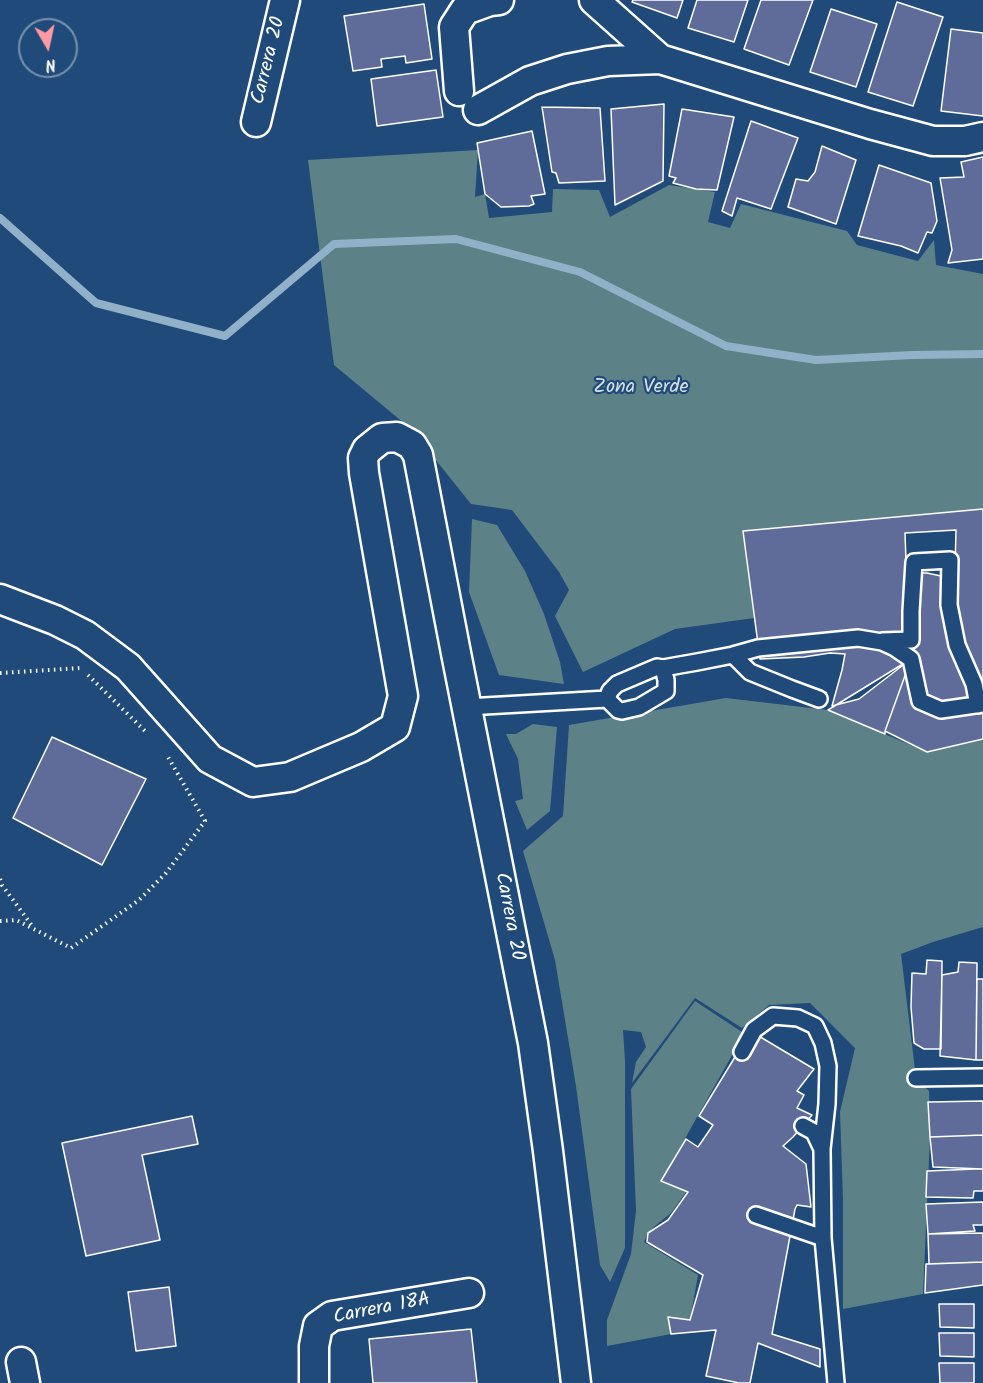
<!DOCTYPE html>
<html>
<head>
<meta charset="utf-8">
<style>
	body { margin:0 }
	#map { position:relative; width:983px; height:1383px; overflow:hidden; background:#1f4a7a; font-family:Kalam,sans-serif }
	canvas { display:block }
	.north { position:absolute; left:18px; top:18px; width:60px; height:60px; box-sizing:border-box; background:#1f4a7a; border:2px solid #7992af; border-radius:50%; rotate:171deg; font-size:16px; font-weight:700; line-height:24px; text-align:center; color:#fff }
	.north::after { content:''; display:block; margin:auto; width:21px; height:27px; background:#ff9aa2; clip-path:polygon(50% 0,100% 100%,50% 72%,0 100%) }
</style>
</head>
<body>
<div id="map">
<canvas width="983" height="1383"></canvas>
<div class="north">N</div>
</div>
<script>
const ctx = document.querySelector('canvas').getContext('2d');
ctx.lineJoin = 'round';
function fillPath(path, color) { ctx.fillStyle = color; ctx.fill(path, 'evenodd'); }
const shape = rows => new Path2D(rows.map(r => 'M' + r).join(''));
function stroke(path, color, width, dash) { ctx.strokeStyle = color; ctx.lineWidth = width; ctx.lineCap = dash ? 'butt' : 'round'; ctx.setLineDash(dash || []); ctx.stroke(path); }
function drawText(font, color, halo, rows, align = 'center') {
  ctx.font = font + ' Kalam,sans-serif'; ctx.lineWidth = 4.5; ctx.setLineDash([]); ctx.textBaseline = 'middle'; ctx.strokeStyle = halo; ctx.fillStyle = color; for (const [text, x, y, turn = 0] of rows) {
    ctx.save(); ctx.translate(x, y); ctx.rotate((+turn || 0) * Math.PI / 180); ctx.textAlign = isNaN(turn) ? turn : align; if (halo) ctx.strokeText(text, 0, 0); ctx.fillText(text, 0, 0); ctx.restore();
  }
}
fillPath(shape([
	[478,150,475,197,485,194,489,218,552,212,553,189,599,190,610,217,669,185,715,192,708,222,730,228,741,204,847,231,857,245,918,261,934,240,936,265,983,274,983,509,744,531,754,618,675,629,583,672,555,616,569,590,559,572,512,510,471,504,411,429,334,365,308,160],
	[472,519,497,525,525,571,544,614,560,662,564,684,499,675,469,592],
	[726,698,828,710,927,752,983,739,983,927,933,942,901,954,916,1078,929,1091,930,1137,923,1294,843,1309,843,1200,840,1112,855,1048,810,1003,769,1005,742,1028,695,998,632,1083,636,1062,646,1047,641,1032,623,1030,625,1061,625,1248,610,1282,600,1265,576,1086,555,960,523,851,563,816,569,725],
	[533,724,557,727,550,811,527,830,515,801,523,799,518,759,506,734,516,734],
	[695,1001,742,1032,735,1050,661,1181,686,1192,671,1213,655,1226,648,1233,644,1242,698,1275,690,1320,668,1317,671,1334,607,1346,607,1320,631,1254,636,1211,631,1089]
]), '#5c8288');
stroke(shape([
	[0,218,96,303,225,336,334,244,456,239,580,272,726,346,816,360,912,355,983,354]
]), '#91b1c8', 8);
const building = shape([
	[633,0,683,0,677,18,632,2,633,0],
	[697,0,748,0,734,42,688,28,697,0],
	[761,0,813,0,789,65,744,49,761,0],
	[897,2,943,17,913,106,868,92,897,2],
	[424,4,432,59,406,63,405,56,381,59,382,67,353,71,344,16,424,4],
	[831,9,877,24,856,87,810,72,831,9],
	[951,29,983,33,983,116,941,111,951,29],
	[436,70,443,117,377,126,371,79,436,70],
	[664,104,663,181,615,205,611,109,664,104],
	[542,107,600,108,605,181,559,183,556,173,552,172,542,107],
	[682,109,734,117,717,190,696,189,673,183,676,178,669,176,682,109],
	[751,121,798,138,771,209,737,198,732,216,722,211,751,121],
	[532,131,545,194,531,196,534,204,529,206,501,207,485,194,477,143,532,131],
	[822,146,856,160,836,224,788,207,796,179,808,181,815,172,822,146],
	[983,157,983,259,948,263,952,250,940,178,964,177,961,162,983,157],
	[879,165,931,183,937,221,932,233,927,232,918,253,901,246,858,236,879,165],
	[983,509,983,739,927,752,885,731,911,659,859,699,832,706,842,670,845,654,830,653,804,657,760,659,743,531,983,509],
	[956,530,954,606,942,603,941,576,927,573,920,573,921,590,907,589,905,533,956,530],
	[911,659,885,731,885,734,828,710,911,659],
	[52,737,146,779,102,865,13,818,52,737],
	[927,960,942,961,941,1049,924,1049,914,1043,911,1007,912,973,926,974,927,960],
	[959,962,977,963,976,1060,940,1056,942,975,958,972,959,962],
	[977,979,983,979,983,1060,976,1060,977,979],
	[747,1029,814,1069,797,1091,804,1095,797,1108,812,1115,793,1137,783,1146,806,1164,811,1207,797,1205,795,1209,772,1334,820,1349,820,1367,758,1343,750,1383,739,1383,706,1376,716,1330,671,1334,668,1317,690,1320,703,1275,647,1242,648,1233,668,1220,688,1192,661,1181,686,1139,698,1147,713,1125,699,1116,735,1057,747,1029],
	[983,1101,983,1135,930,1137,928,1102,983,1101],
	[192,1116,198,1144,142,1155,160,1240,86,1256,62,1143,192,1116],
	[983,1135,983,1169,933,1167,930,1137,983,1135],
	[975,1169,983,1169,983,1191,974,1191,973,1198,926,1197,927,1171,975,1169],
	[983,1202,983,1225,973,1225,975,1231,928,1234,926,1204,983,1202],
	[983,1233,983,1262,929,1264,928,1234,983,1233],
	[983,1262,983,1285,925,1293,926,1264,983,1262],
	[169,1287,176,1346,136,1351,128,1292,169,1287],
	[939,1304,974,1304,974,1328,940,1327,939,1304],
	[471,1329,477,1383,373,1383,369,1339,471,1329],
	[939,1333,974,1333,974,1357,940,1356,939,1333],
	[939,1363,974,1363,974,1383,940,1383,939,1363]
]);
fillPath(building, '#5f6c99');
stroke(building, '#fff', 1.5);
const service = shape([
	[882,641,911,640,911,611,914,562,950,560,949,605,957,645,974,684,978,705],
	[733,655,750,672,792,689,819,699],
	[607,699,610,691,617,684,657,667,663,668,697,662,733,655,758,648,858,638,882,642,895,648,911,659,920,701,941,710,983,704],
	[607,699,618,710,622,711,639,707,666,691,666,680,663,668],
	[467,707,607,699],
	[742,1052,754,1030,773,1016,798,1018,815,1026,823,1043,828,1066,827,1104,822,1149,823,1238,836,1383],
	[916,1078,983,1077],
	[803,1126,814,1132,822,1149],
	[756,1215,823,1238]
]);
const minor = shape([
	[594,0,660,59],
	[459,91,454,27,465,10,490,1,499,0],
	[478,110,530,81,567,69,608,61,660,59,870,124,933,141,965,141,983,137],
	[256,122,285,0],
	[0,599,55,620,85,635,128,667,210,759,253,782,290,777,361,747,395,727,403,696,364,473,363,458,367,450,382,438,397,437,412,445,418,455,456,653,533,1043,548,1151,576,1383],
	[21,1362,25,1383],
	[314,1383,314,1346,318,1326,332,1316,469,1293]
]);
stroke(service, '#fff', 20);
stroke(minor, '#fff', 33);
stroke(shape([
	[0,673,81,668],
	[88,675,147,733],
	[0,879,2,885,33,927],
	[0,921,16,920,71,948,139,900,166,873,205,821,168,757]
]), '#fff', 4, [1.5, 4.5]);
stroke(service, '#1f4a7a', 15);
stroke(minor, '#1f4a7a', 28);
drawText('20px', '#fff', '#1f4a7a', [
	["Carrera 20",270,61,-76],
	["Carrera 20",508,917,79],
	["Carrera 18A",382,1310,-11]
]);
drawText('20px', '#d6e0e1', '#1f4a7a', [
	["Zona Verde",641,389]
]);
</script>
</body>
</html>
